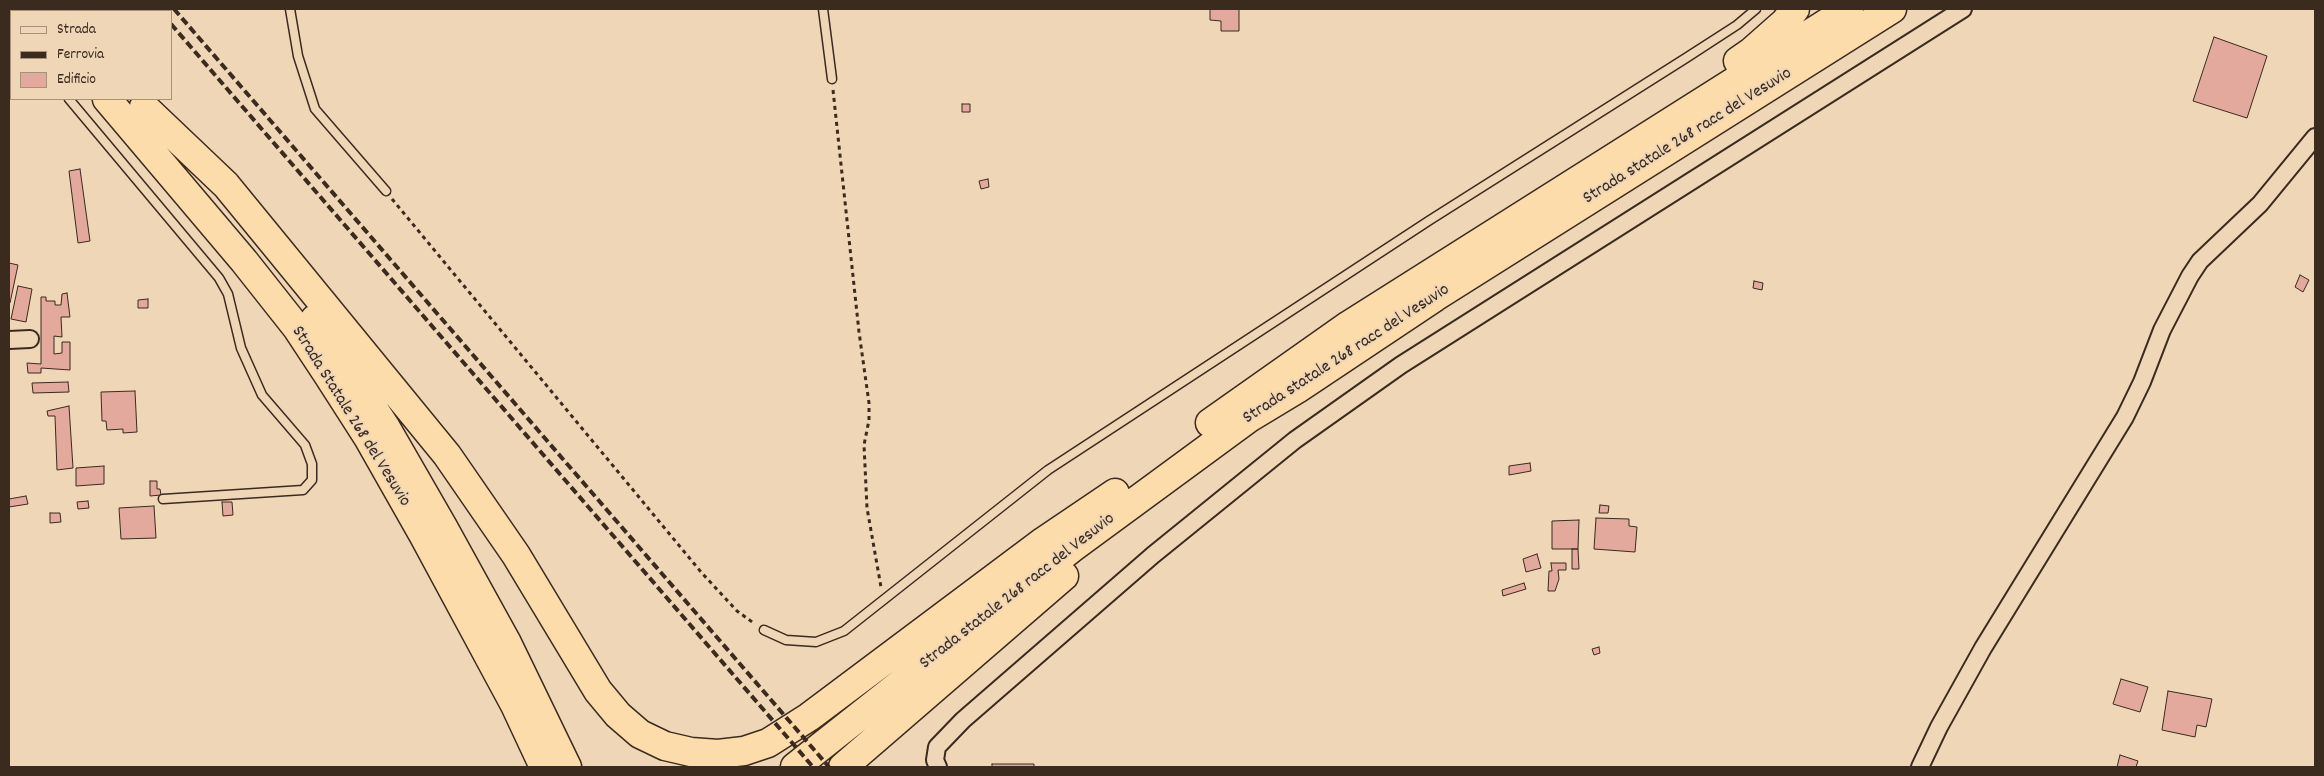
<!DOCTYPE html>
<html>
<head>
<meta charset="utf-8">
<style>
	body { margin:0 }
	#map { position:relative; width:2324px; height:776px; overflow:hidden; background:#efd6b7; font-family:Dekko,sans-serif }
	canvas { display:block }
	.frame { position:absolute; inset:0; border:10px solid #3b2a1e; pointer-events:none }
	.legend { position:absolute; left:10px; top:10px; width:162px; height:90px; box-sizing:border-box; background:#efd6b7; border:1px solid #a7917a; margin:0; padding:6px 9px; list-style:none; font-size:15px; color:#3b2a1e }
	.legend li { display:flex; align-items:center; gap:10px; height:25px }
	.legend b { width:25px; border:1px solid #a7917a }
</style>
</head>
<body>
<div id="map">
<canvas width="2324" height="776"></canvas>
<div class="frame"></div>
<ul class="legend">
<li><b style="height:6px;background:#efd6b7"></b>Strada</li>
<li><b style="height:6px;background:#3b2a1e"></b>Ferrovia</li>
<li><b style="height:14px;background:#e2a99c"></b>Edificio</li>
</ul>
</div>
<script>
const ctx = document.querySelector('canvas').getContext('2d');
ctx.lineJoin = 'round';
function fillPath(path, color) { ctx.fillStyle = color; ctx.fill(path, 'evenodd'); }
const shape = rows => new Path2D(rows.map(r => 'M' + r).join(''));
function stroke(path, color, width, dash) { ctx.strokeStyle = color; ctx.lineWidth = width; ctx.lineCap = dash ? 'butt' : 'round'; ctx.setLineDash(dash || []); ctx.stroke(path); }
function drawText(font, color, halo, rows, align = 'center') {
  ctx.font = font + ' Dekko,sans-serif'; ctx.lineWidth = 4; ctx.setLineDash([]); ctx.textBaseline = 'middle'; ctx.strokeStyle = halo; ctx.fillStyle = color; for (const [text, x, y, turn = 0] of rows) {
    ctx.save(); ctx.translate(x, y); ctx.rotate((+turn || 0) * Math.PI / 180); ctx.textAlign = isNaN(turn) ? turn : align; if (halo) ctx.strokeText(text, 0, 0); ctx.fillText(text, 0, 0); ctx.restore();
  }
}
const building = shape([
	[1210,9,1239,9,1239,31,1221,31,1221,21,1210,20,1210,9],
	[2214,37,2267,56,2247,118,2193,101,2214,37],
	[962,104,970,104,970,112,962,112,962,104],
	[80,169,90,241,78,243,69,171,80,169],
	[988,179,989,187,981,189,979,181,988,179],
	[9,263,18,265,10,303,9,303,9,263],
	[2300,275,2309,280,2303,292,2295,287,2300,275],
	[1754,281,1763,283,1762,290,1753,288,1754,281],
	[18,286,32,289,26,322,11,319,18,286],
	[67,293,70,317,61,317,62,337,54,336,54,354,62,353,62,342,70,342,70,370,41,368,41,373,28,373,27,363,41,364,41,297,46,297,46,301,55,301,55,305,61,305,62,294,67,293],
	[148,299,148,308,138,308,138,300,148,299],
	[68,382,69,392,33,393,32,383,68,382],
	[135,391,137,432,123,433,123,429,107,430,106,421,102,421,101,392,135,391],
	[69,406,73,468,57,470,55,416,48,416,47,411,69,406],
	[1530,463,1531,471,1509,475,1509,466,1530,463],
	[104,466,104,484,76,486,76,468,104,466],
	[150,481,157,481,157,489,160,489,161,495,150,496,150,481],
	[26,496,28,504,9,507,9,499,26,496],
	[88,501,89,508,78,509,77,502,88,501],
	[222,502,232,502,233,515,223,516,222,502],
	[1600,505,1609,506,1608,513,1599,513,1600,505],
	[154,506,156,538,121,539,119,508,154,506],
	[50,513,60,513,61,522,50,523,50,513],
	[1596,518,1629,519,1629,526,1637,527,1635,552,1594,549,1596,518],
	[1579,520,1578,549,1552,549,1552,521,1579,520],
	[1572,549,1578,549,1579,569,1572,569,1572,549],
	[1537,554,1541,568,1526,572,1523,559,1537,554],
	[1551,563,1566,563,1566,570,1558,570,1559,579,1555,591,1548,591,1549,571,1552,571,1551,563],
	[1524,583,1526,589,1503,596,1502,590,1524,583],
	[1599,647,1600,653,1594,655,1592,649,1599,647],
	[2121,679,2148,687,2140,712,2113,704,2121,679],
	[2168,691,2212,699,2206,727,2197,725,2195,737,2162,730,2168,691],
	[2120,755,2138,761,2136,767,2117,767,2120,755],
	[992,764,1034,764,1034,767,992,767,992,764]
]);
fillPath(building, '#e2a99c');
stroke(building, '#3b2a1e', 1);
const service = shape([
	[290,9,298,56,315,109,386,191],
	[823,9,832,79],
	[9,29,11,31],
	[69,99,219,278,228,294,241,348,262,395,305,445,312,464,312,480,303,490,163,499],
	[764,630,786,640,816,642,844,631,1048,470,1430,220,1686,58,1737,25,1756,9]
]);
const minor = shape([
	[9,340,30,339],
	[938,767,935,760,937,747,963,720,1153,555,1295,440,1401,365,1963,9],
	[1920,767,1939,727,1983,648,2125,417,2142,382,2162,330,2190,276,2200,261,2260,204,2315,137]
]);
const trunk = shape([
	[30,9,32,11],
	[58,9,60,11],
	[1738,61,1751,52,1785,22,1795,9],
	[107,99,244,261,297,328,328,375,369,439,424,536,515,705,544,767],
	[144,107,226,185,447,455,516,555,598,691,618,715,640,734,665,746,691,752,718,754,744,751,768,743,809,717,1044,541,1115,493],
	[315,319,386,428,443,527,507,643,567,767],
	[1210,423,1349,325,1849,9],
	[795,767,1072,548,1249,418,1297,389,1435,297,1892,9],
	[843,767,1064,576]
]);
stroke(service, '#3b2a1e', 11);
stroke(minor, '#3b2a1e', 20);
stroke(trunk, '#3b2a1e', 31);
stroke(shape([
	[833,90,859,332,869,403,869,420,864,445,867,508,881,587],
	[392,199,701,572,737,611,755,624]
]), '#3b2a1e', 3, [4, 4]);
stroke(service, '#efd6b7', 8);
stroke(minor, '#efd6b7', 16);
stroke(trunk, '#fddcac', 28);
stroke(shape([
	[158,9,160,11],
	[174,9,829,767],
	[171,24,813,767]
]), '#3b2a1e', 4, [8, 4]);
drawText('18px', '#3b2a1e', '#efd6b7', [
	["Strada statale 268 racc del Vesuvio",1688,137,-32],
	["Strada statale 268 racc del Vesuvio",1347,355,-33],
	["Strada Statale 268 del Vesuvio",350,417,58],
	["Strada statale 268 racc del Vesuvio",1018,592,-38]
]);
</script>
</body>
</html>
